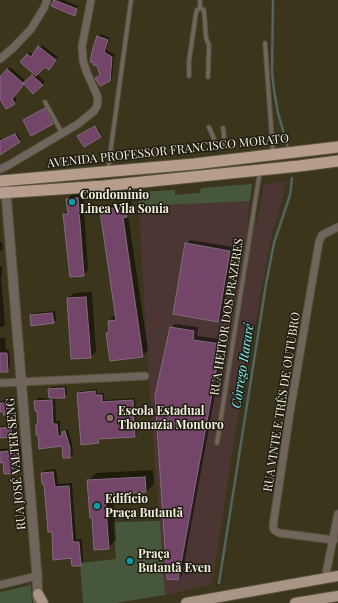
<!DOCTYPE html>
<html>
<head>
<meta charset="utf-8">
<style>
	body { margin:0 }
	canvas { display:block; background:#3a351b }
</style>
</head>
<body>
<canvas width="338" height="603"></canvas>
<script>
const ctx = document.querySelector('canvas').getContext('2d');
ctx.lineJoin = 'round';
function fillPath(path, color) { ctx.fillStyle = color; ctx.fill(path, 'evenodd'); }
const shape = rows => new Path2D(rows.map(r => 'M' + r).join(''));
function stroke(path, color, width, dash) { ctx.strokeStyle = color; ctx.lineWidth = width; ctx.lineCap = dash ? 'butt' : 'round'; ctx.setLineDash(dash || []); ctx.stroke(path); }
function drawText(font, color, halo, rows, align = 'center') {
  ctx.font = font + ' "Playfair Display",serif'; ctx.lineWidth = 3; ctx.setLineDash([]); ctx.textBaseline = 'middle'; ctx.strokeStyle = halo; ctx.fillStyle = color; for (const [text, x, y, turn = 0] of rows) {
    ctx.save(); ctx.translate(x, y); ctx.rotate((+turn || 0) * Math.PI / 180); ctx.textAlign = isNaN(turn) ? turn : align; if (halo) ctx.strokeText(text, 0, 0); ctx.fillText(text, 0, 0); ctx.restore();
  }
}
fillPath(shape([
	[286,182,282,200,272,234,239,409,212,584,165,595,148,368,138,192,175,190,175,195,200,193,201,188,252,184,247,223,257,223,264,184]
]), '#4b3634');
fillPath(shape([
	[252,184,250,201,139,206,138,192,175,190,175,195,200,193,201,188],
	[160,521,165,595,116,603,83,603,80,563,116,559,113,522],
	[31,585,32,603,0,603,0,592]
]), '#46573c');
fillPath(shape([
	[55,0,63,0,78,6,75,13,76,13,75,15],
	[101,34,110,38,106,50,114,54,112,78,109,81,101,75,98,36],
	[42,45,58,57,51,66,45,65,37,74,45,82,33,92,25,83,14,96,17,100,14,103,0,99,0,76,1,77,10,67,27,82,35,74,21,62,30,52,33,55],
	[47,106,55,121,32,135,24,120],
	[96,125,102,135,96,140,85,146,80,135],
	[17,133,21,140,0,153,0,137,2,140],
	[72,155,73,160,70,163,58,159,61,157],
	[83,193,88,270,83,275,64,214,68,210,67,199,72,194],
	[131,201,132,211,128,215,148,350,142,356,107,333,110,331,109,321,114,316,116,316,101,212,107,206,111,206,113,203],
	[190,240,234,247,222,317,218,321,186,244],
	[0,242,2,242,3,249,0,251],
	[0,266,2,266,2,275,1,276,5,324,3,327,0,327],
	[92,292,96,352,90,357,68,298,74,293],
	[55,311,56,320,53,322,31,316,33,313],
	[175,324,198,327,197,336,225,340,182,575,178,579,171,328],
	[0,338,5,338,6,350,9,350,10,368,7,371,0,371],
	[66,386,67,394,64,397,55,397,56,421,60,421,60,434,63,434,63,432,68,429,72,444,73,454,70,457,63,445,37,424,39,422,38,410,35,401,38,398,50,398,49,389,52,387],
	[97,389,97,393,104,393,104,400,135,398,137,433,135,436,101,438,98,442,78,393,81,391],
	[11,400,13,411,10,413,4,414,5,411,0,411,0,401],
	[13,425,14,434,11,436,0,437,0,426],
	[21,447,22,457,19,459,20,469,16,473,4,461,0,462,0,449],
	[56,469,58,484,72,483,76,539,82,539,83,561,80,565,72,557,52,531,45,483,42,473,45,470],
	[153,470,154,484,146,492,113,494,116,540,108,548,93,516,88,481,96,473]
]), '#0007');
stroke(shape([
	[273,0,272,72,274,90,278,113,288,148],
	[219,583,266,284,274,243,290,195,292,178]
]), '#536460', 2.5);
const building = shape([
	[54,0,77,9,75,16,51,6,54,0],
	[97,36,108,40,104,52,112,57,110,81,100,86,95,78,100,75,97,66,93,65,93,62,90,62,93,48,97,36],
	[38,46,56,60,49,70,45,67,36,76,20,62,27,54,31,57,38,46],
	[7,69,24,84,12,99,15,104,6,109,0,99,0,77,7,69],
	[32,75,43,85,33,94,23,83,32,75],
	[45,108,53,124,31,136,23,120,45,108],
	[95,126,101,137,84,147,77,136,95,126],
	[15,134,20,142,0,155,0,141,15,134],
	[70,157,70,164,58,165,57,159,70,157],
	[78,198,84,276,70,277,63,214,68,214,66,199,78,198],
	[126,206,127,217,123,218,143,357,110,361,106,333,109,333,108,321,116,320,100,211,107,210,107,209,126,206],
	[185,243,230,251,218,322,173,314,185,243],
	[86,297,91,358,71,359,67,298,86,297],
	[52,313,54,323,31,326,30,315,52,313],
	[170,327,194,331,193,340,221,344,178,580,167,579,155,396,170,327],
	[0,353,7,353,8,372,0,372,0,353],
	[64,388,65,398,49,398,48,389,64,388],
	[95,391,95,395,102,395,102,402,133,400,135,437,98,439,99,443,81,445,77,393,95,391],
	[52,400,53,424,57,424,58,436,62,436,62,432,65,431,70,448,70,458,63,458,62,446,39,449,38,435,36,435,36,424,38,424,37,411,35,411,34,401,52,400],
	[0,403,9,403,10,414,3,415,4,412,0,412,0,403],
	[11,427,12,437,0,438,0,428,11,427],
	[18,450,18,461,16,461,17,474,4,474,3,462,0,463,0,452,18,450],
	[53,472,55,487,69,486,73,542,79,542,81,566,72,566,71,558,53,560,52,532,48,532,44,484,42,484,41,473,53,472],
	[145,477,146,492,105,495,109,549,94,550,92,518,90,518,87,480,145,477]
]);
fillPath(building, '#724569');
stroke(building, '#846b7e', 1);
const service = shape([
	[200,8,200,0],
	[265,43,273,153],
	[189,76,189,61,196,13,197,10,200,8,204,10,206,38,209,45,208,77],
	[45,102,62,133],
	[209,127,217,146],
	[223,128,225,145],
	[108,170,131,0],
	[217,443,260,171]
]);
const minor = shape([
	[0,59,13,48,31,29,44,8,47,0],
	[0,169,7,166,78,124,94,111,97,106,98,101,97,95,87,73,83,61,82,46,91,0],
	[0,383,145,376],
	[334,540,279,533,274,530,273,526,290,412,319,242,322,235,338,227],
	[325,579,338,514],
	[0,585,37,576]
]);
const tertiary = shape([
	[5,181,37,576,38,600]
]);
const primary = shape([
	[38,594,43,603],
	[186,603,338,576],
	[295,603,338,596]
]);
const trunk = shape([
	[0,181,194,164,338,147],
	[0,193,103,186,299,166,338,161]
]);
stroke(service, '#57533a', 5.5);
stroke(minor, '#57533a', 9);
stroke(tertiary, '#57533a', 11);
stroke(primary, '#57533a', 12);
stroke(trunk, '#57533a', 13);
stroke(service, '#70655d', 3.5);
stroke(minor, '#70655d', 7);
stroke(tertiary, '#70655d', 9);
stroke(primary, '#aa9484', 10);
stroke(trunk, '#b69d8c', 11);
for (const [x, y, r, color] of [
	[72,202,4,"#0f9aa8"],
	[110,418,4,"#8d6e63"],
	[97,506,4,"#0f9aa8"],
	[130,561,4,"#0f9aa8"]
]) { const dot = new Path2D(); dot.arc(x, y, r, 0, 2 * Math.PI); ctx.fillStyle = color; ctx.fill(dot); stroke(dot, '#1f1d11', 1.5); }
drawText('12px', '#f1eedf', '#1f1d11', [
	["AVENIDA PROFESSOR FRANCISCO MORATO",168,151,-6],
	["RUA HEITOR DOS PRAZERES",227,317,-81],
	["RUA VINTE E TRÊS DE OUTUBRO",282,402,-81],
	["RUA JOSÉ VALTER SENG",16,464,-95]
]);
drawText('bold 12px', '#f1eedf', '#1f1d11', [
	["Condomínio",80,195],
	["Linea Vila Sonia",80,209],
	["Escola Estadual",118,411],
	["Thomazia Montoro",118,425],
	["Edifício",105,499],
	["Praça Butantã",105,513],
	["Praça",138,554],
	["Butantã Even",138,568]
], 'left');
drawText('italic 13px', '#7bf5fc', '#1f1d11', [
	["Córrego Itararé",243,366,-81]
]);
</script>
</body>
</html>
